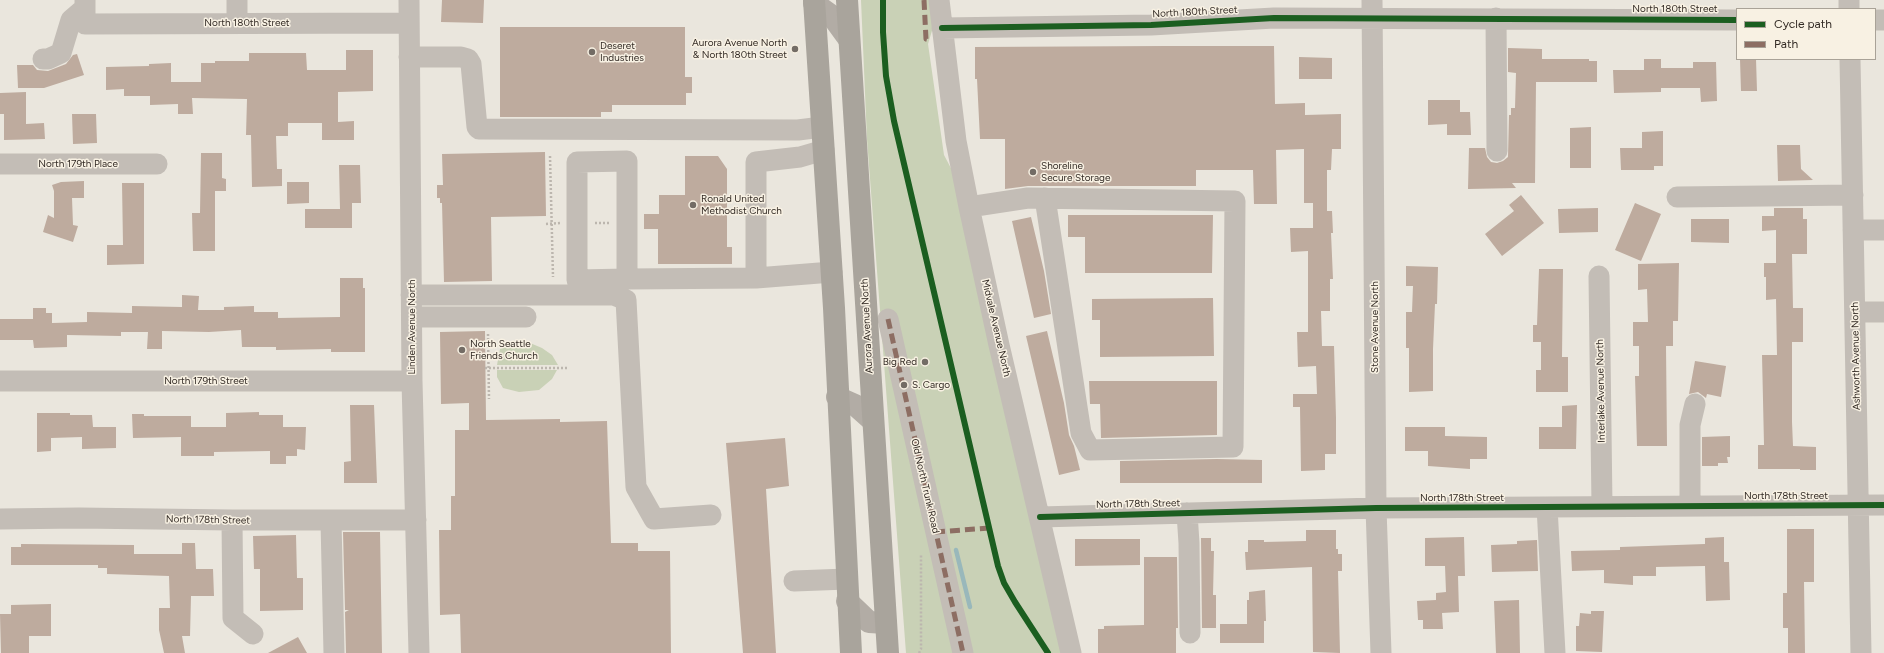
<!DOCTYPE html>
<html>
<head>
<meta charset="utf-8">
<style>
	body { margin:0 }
	#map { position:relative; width:1884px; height:653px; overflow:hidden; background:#eae6dd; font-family:Figtree,sans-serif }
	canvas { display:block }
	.legend { position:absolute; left:1736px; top:8px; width:140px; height:52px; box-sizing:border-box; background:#f8f1e3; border:1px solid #a9a297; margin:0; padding:5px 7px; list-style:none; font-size:12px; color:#332b25 }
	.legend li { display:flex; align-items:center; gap:8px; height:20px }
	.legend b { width:20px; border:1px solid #a9a297 }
</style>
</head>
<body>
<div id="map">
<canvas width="1884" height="653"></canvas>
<ul class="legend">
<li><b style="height:5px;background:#1b5e20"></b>Cycle path</li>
<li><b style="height:5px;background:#8d6e63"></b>Path</li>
</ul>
</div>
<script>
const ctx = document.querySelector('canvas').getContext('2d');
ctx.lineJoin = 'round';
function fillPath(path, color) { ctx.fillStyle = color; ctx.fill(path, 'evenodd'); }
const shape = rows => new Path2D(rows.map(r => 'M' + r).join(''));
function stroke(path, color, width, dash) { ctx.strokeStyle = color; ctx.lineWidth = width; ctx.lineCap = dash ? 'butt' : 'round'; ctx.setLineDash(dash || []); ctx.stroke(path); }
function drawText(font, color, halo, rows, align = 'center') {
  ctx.font = font + ' Figtree,sans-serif'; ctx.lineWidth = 3; ctx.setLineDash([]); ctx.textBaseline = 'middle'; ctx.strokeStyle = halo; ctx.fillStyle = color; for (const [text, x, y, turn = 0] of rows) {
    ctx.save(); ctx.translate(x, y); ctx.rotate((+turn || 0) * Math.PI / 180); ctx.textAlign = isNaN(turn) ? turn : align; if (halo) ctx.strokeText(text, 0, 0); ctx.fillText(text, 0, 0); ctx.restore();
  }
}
fillPath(shape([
	[861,0,931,0,934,24,928,44,944,155,954,174,1063,653,906,653,867,139],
	[510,343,530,343,542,348,552,355,558,365,497,365,500,349],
	[497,370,557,370,552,379,539,390,519,392,503,388,497,377]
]), '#c9d1b6');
stroke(shape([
	[956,550,970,607]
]), '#99b8bb', 4.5);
fillPath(shape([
	[442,0,484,0,483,23,441,22],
	[500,27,685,27,685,77,692,77,692,93,686,93,686,105,612,105,612,112,601,112,601,117,500,117],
	[1164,46,1274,46,1275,104,1305,103,1305,115,1341,114,1341,149,1332,149,1331,170,1327,170,1327,211,1332,211,1333,233,1331,233,1333,279,1330,279,1330,311,1321,311,1322,346,1334,346,1336,418,1336,454,1325,454,1325,470,1301,471,1300,407,1293,407,1293,394,1317,394,1316,366,1298,367,1297,332,1308,332,1308,251,1291,252,1290,228,1313,228,1313,203,1304,203,1304,149,1276,150,1277,204,1254,204,1253,170,1196,170,1196,186,1028,186,1005,189,1005,139,980,139,977,79,975,79,975,47],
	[1508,48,1542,49,1542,59,1589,59,1589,61,1597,61,1597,82,1536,82,1535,183,1512,183,1516,188,1468,189,1469,148,1485,148,1487,157,1491,162,1497,163,1503,161,1508,157,1509,115,1511,115,1511,108,1515,108,1516,73,1508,72],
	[346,50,373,50,373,91,338,92,338,122,354,121,354,140,322,140,322,123,288,123,288,136,276,136,277,169,282,169,282,186,252,187,251,135,246,135,247,99,192,98,193,114,178,114,178,104,150,105,150,96,124,96,124,89,106,90,106,67,149,66,149,64,171,63,171,82,201,82,201,63,215,63,215,61,249,61,249,53,306,53,307,70,346,70],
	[77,54,84,75,44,88,18,88,17,65,33,65,37,70,48,71,66,64,73,55],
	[1299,57,1332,58,1332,79,1299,79],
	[1644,59,1661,59,1661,68,1693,68,1693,62,1716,62,1717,101,1701,102,1700,88,1661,88,1661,92,1614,93,1613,70,1644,70],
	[1740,59,1756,59,1757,91,1741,91],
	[26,92,26,124,44,123,45,139,4,140,4,114,0,114,0,93],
	[1428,100,1460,100,1460,112,1470,112,1471,135,1447,135,1447,124,1428,125],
	[72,114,96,114,97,143,73,144],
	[1591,127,1591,168,1570,168,1570,128],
	[1663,131,1663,166,1654,166,1654,170,1621,170,1620,148,1642,148,1642,132],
	[1777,145,1800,145,1801,169,1813,180,1778,181],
	[545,152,546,216,491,217,492,281,444,282,442,203,440,203,440,198,437,198,437,185,443,185,442,154],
	[201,153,222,153,222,178,226,179,226,191,215,191,215,251,193,251,192,213,200,213],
	[685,156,718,156,727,169,727,247,732,247,732,264,658,264,658,229,644,229,644,214,659,214,659,195,685,195],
	[339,165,360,165,361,203,352,203,352,228,305,228,305,209,340,209],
	[84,181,84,198,72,198,73,225,78,226,73,242,43,232,48,215,54,218,54,191,52,185,61,182],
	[287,182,309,182,309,203,287,204],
	[122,183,144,183,144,264,107,265,107,245,123,245],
	[1521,195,1544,223,1502,256,1485,234,1514,211,1509,205],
	[1635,203,1661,214,1641,261,1615,250],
	[1598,208,1598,232,1559,233,1558,209],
	[1774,208,1803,208,1803,219,1807,219,1807,254,1792,254,1793,308,1803,308,1803,342,1792,342,1792,422,1793,446,1816,447,1816,470,1800,470,1800,469,1758,469,1758,445,1764,445,1762,355,1777,355,1776,299,1766,300,1766,277,1764,277,1764,263,1776,263,1776,230,1762,231,1762,216,1774,216],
	[1068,215,1213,215,1212,273,1085,273,1085,237,1068,237],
	[1031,217,1044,271,1051,314,1034,318,1012,221],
	[1691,219,1729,219,1729,243,1691,242],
	[1679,263,1678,321,1673,321,1673,346,1666,346,1667,446,1637,446,1635,376,1639,376,1639,346,1633,346,1633,322,1648,322,1647,289,1638,290,1638,264],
	[1406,266,1438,267,1437,304,1435,304,1433,349,1433,391,1409,392,1409,348,1406,348,1406,312,1412,312,1413,286,1406,286],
	[1539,269,1563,269,1562,357,1568,357,1568,392,1536,392,1536,370,1541,370,1541,342,1533,342,1533,325,1537,325],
	[340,278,363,278,363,288,365,288,365,352,331,352,331,349,276,350,276,347,242,347,241,330,209,332,162,331,162,349,147,349,148,332,121,332,121,336,67,335,67,347,34,348,33,340,0,340,0,319,33,319,33,308,46,308,46,313,52,313,52,323,87,322,87,312,132,313,132,306,182,307,182,295,199,296,198,310,224,310,224,307,254,306,254,312,278,312,278,318,340,317],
	[1213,298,1214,356,1100,357,1100,320,1092,320,1092,299],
	[485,331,486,420,560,419,560,422,607,421,611,543,638,543,638,551,670,551,671,653,461,653,460,614,440,615,439,530,451,530,451,496,455,496,455,430,469,430,469,403,441,404,440,332],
	[1047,331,1064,403,1069,435,1074,446,1080,470,1059,475,1026,336],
	[1695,361,1726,366,1721,397,1707,394,1706,398,1698,392,1689,394],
	[1089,381,1217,381,1217,435,1101,438,1100,404,1090,404],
	[350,405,374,405,377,483,344,483,344,462,351,461],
	[1577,405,1576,449,1539,449,1539,427,1562,427,1562,406],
	[259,412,259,415,283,415,283,427,306,427,305,450,297,449,297,456,286,456,286,464,270,464,270,451,214,452,214,456,181,456,181,437,133,438,132,414,144,414,144,416,191,416,191,427,226,427,226,413],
	[37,413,70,413,70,415,92,415,93,427,116,427,116,448,82,449,82,437,51,438,51,451,37,452],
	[1405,427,1445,427,1445,436,1487,437,1487,459,1470,459,1470,469,1428,466,1428,451,1405,451],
	[1730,436,1730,457,1727,457,1728,463,1718,463,1718,466,1702,466,1702,437],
	[785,438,789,486,766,489,776,653,743,653,726,443],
	[1217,459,1262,460,1262,483,1120,483,1120,461],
	[1787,529,1814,529,1814,582,1804,582,1805,653,1788,653,1788,628,1783,628,1783,593,1787,593],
	[1306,530,1336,530,1336,549,1338,549,1338,554,1342,554,1342,571,1338,571,1340,653,1313,652,1312,567,1246,570,1245,552,1248,552,1248,540,1264,540,1264,542,1306,541],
	[343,532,380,532,382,653,346,653,345,612,349,610,345,610],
	[296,535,297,578,303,578,303,610,260,611,260,569,254,569,253,536],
	[1464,537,1465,576,1458,576,1459,612,1442,613,1443,629,1423,629,1423,620,1418,620,1417,601,1436,600,1436,593,1446,592,1445,566,1425,566,1425,538],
	[1724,537,1724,562,1729,562,1730,600,1706,601,1705,566,1656,567,1656,576,1633,576,1633,585,1604,583,1604,570,1572,571,1571,551,1620,550,1620,547,1705,544,1705,538],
	[1201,538,1211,538,1211,551,1214,551,1213,595,1216,595,1216,628,1202,628],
	[1075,539,1140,539,1140,565,1075,566],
	[1537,540,1538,571,1492,572,1491,545,1517,544,1517,541],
	[182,543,195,543,196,569,213,569,214,596,191,596,190,636,182,636,185,653,164,653,159,630,159,608,170,608,169,576,107,574,107,568,98,568,98,565,11,565,11,547,21,547,21,544,134,545,134,554,182,554],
	[1144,557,1177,557,1178,628,1176,628,1176,653,1098,653,1098,629,1104,629,1104,626,1144,625],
	[1265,590,1266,621,1264,621,1264,643,1220,643,1220,624,1247,624,1247,600,1249,600,1249,592],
	[1519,600,1520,653,1496,653,1494,601],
	[51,604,51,636,29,636,29,653,1,653,0,614,11,614,11,605],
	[1591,611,1604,611,1602,652,1576,651,1576,626,1579,626,1580,613,1591,614],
	[298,637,307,653,268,653]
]), '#beab9e');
stroke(shape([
	[550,156,553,277],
	[595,223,610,223],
	[546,224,560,223],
	[488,334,489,399],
	[485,368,568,368],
	[919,653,921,649,921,555]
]), '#bcb6ae', 2.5, [2, 2]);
stroke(shape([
	[85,0,85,24,409,23],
	[409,0,412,381,419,653],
	[939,0,956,141,969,207,999,345,1071,653],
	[1372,0,1376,508,1381,653],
	[1849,0,1849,9],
	[1496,18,1497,151],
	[1875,20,1884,20],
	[237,23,237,0],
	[942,28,1151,25,1274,18,1737,20],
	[409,57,461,57,468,59,471,64,477,127,479,129,798,130,822,127],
	[43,59,48,59,61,53,71,20,85,8],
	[1850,59,1861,653],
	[0,164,157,164],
	[1677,197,1853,195],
	[969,207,1028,198,1235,201,1233,447,1090,450,1081,433,1045,198],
	[1853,230,1884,230],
	[1599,276,1602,506],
	[756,278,756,162,800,157,824,150],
	[627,279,577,280,577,162,627,161,627,279,756,278,832,272],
	[411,295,614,295,626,300,636,487,654,519,711,515],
	[1855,312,1884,312],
	[412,317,526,317],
	[888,319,963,653],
	[0,381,412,381],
	[1690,506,1690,425,1695,404],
	[1547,507,1555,653],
	[1187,513,1189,543,1190,633],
	[1040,517,1376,508,1884,505],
	[0,519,79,518,232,520,416,520],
	[232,520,233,618,253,634],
	[331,521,334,653],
	[794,581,847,579]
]), '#c3bdb6', 21);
stroke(shape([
	[814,3,832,16,848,38],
	[837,397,855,405,873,421],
	[847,601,869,622,886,623]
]), '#b2aca5', 22);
stroke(shape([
	[814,0,834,308,851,653],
	[847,0,888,653]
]), '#a9a49c', 22);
stroke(shape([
	[924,0,926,39,930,40],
	[888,319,963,653],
	[935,532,989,528]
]), '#8d6e63', 5, [10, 5]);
stroke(shape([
	[883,0,883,32,886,76,894,121,998,566,1004,583,1015,602,1048,653],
	[942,28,1151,25,1274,18,1737,20],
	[1040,517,1376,508,1884,505]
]), '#1b5e20', 6);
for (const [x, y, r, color] of [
	[795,49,4,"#736c65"],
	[592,52,4,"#736c65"],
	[1033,172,4,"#736c65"],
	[693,205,4,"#736c65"],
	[462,350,4,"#736c65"],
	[925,362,4,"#736c65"],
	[904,385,4,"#736c65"]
]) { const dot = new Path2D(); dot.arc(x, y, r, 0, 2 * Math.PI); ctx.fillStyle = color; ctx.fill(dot); stroke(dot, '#f8f1e3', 1.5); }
drawText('10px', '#332b25', '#f8f1e3', [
	["North 180th Street",1675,9],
	["North 180th Street",1195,12,-3],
	["North 180th Street",247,23],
	["North 179th Place",78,164],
	["Aurora Avenue North",867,326,-93],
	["Linden Avenue North",412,327,-90],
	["Stone Avenue North",1375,327,-90],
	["Midvale Avenue North",996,328,77],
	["Ashworth Avenue North",1856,356,-91],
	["North 179th Street",206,381],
	["Interlake Avenue North",1601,391,-91],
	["Old North Trunk Road",925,486,77],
	["North 178th Street",1786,496],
	["North 178th Street",1462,498],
	["North 178th Street",1138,504,-1],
	["North 178th Street",208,520,1]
]);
drawText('10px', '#332b25', '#f8f1e3', [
	["Aurora Avenue North",787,43,"right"],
	["& North 180th Street",787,55,"right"],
	["Deseret",600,46],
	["Industries",600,58],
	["Shoreline",1041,166],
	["Secure Storage",1041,178],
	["Ronald United",701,199],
	["Methodist Church",701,211],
	["North Seattle",470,344],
	["Friends Church",470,356],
	["Big Red",917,362,"right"],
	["S. Cargo",912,385]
], 'left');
</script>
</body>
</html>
